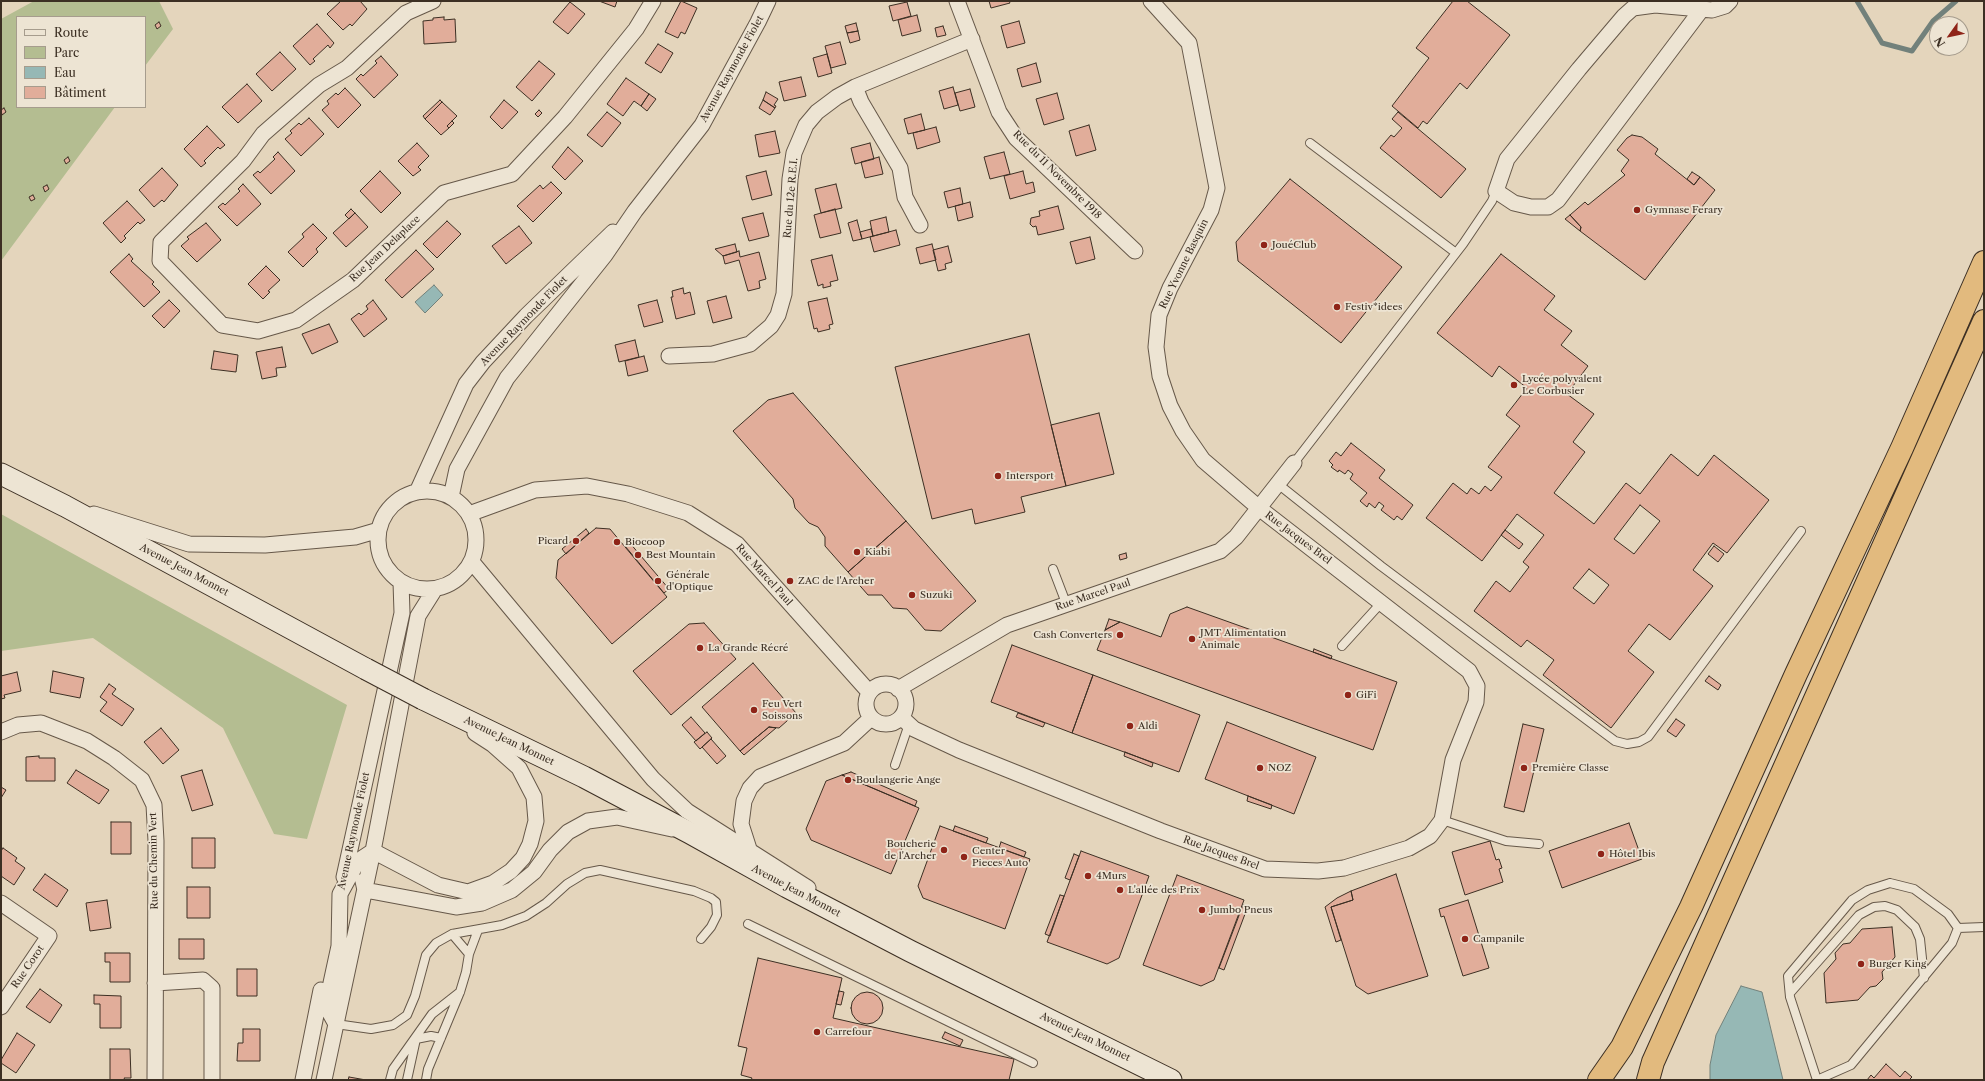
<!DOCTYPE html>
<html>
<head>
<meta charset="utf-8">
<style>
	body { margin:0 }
	#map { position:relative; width:1985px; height:1081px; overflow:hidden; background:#e4d5bc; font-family:"Libre Caslon Text",serif }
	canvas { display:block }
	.frame { position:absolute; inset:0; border:2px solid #3c2f23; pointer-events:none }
	.legend { position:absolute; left:16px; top:16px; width:130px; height:92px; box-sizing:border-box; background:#ede4d3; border:1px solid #a69c8d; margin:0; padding:5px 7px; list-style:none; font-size:12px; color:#3c2f23 }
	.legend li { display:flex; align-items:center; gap:8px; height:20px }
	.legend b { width:20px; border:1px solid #a69c8d }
	.north { position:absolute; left:1929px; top:16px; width:40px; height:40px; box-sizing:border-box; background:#ede4d3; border:1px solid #a69c8d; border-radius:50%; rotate:237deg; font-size:11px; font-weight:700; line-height:16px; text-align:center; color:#3c2f23 }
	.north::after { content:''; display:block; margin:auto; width:14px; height:18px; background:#8f2418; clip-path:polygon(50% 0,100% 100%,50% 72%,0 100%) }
</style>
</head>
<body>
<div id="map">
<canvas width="1985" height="1081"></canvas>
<div class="frame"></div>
<ul class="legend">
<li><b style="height:5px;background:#ede4d3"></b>Route</li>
<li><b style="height:11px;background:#b4bd91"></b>Parc</li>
<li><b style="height:11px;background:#96b8b5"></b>Eau</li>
<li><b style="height:11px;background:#e1ad9a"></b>Bâtiment</li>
</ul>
<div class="north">N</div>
</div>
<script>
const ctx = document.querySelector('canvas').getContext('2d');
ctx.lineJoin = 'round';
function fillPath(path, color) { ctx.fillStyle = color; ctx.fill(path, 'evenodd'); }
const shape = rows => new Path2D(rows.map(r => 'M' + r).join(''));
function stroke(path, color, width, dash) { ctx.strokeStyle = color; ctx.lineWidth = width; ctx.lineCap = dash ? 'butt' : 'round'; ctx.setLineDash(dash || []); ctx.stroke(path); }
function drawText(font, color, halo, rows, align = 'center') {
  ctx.font = font + ' "Libre Caslon Text",serif'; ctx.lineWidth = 3.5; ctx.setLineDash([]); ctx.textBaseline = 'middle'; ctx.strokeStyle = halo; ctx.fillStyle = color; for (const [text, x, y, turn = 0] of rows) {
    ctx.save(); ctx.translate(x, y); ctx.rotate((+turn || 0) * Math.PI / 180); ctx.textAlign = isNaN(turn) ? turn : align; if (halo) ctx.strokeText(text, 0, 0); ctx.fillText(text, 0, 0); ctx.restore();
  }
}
fillPath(shape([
	[34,1,159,1,173,29,145,66,145,17,17,17,17,107,115,107,1,261,1,19],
	[1,514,347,705,307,839,274,834,223,728,93,638,1,651]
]), '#b4bd91');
const water = shape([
	[434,285,443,295,425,313,415,302,434,285],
	[1741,986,1762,992,1783,1080,1710,1080,1710,1065,1716,1035,1741,986]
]);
fillPath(water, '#96b8b5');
stroke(water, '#72817b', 1);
stroke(shape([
	[1857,1,1882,43,1912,51,1933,21,1956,1]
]), '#72817b', 5);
const building = shape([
	[341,1,360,1,367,9,352,26,350,24,343,30,327,14,341,1],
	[599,1,617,1,615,7,599,1],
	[681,1,697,8,685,34,681,32,678,38,665,32,681,1],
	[989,1,1009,1,1010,3,991,8,989,1],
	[1453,1,1467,1,1510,35,1467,89,1460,83,1427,124,1423,121,1418,128,1392,106,1429,58,1416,48,1453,1],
	[570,2,585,14,568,34,553,22,570,2],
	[907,2,911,16,893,21,889,6,907,2],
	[917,15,921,31,902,36,898,20,917,15],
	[444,17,444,20,455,19,456,42,424,44,423,21,433,20,433,18,444,17],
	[1019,21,1025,43,1007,48,1001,26,1019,21],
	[159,22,161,26,157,29,155,25,159,22],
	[856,23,858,31,847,33,845,26,856,23],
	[317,24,334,43,330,48,328,45,313,59,315,61,310,65,293,46,317,24],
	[943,26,946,35,937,37,935,28,943,26],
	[858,31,860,40,850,43,847,33,858,31],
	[840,42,846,64,831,68,825,46,840,42],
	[658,44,673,53,661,73,645,63,658,44],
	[280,52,296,69,272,91,256,74,280,52],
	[827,54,832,73,818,77,813,58,827,54],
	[381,56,398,75,374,98,356,79,361,74,363,76,377,63,375,61,381,56],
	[539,61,555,74,532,101,516,87,539,61],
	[1036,63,1041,82,1022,87,1017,69,1036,63],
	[801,77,806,96,784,101,779,82,801,77],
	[626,78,649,94,641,106,634,101,623,116,607,104,626,78],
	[247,84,262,101,238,123,222,107,247,84],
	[953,87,958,105,944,109,939,91,953,87],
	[345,88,361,105,338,128,322,110,329,104,327,101,336,93,338,95,345,88],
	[970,89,975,107,960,111,955,93,970,89],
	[766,92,778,99,774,105,776,106,775,108,763,100,766,92],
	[1057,93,1064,119,1044,125,1036,99,1057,93],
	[649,94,656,99,647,111,641,106,649,94],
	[440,100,442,102,425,119,423,116,440,100],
	[504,100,518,112,502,129,490,117,504,100],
	[763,100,775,108,770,115,759,108,763,100],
	[442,102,457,116,447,126,449,128,441,135,425,119,442,102],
	[4,108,6,112,2,115,1,110,4,108],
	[539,110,542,113,538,117,535,114,539,110],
	[607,112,621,123,602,147,587,135,607,112],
	[1398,112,1466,169,1441,198,1380,148,1391,135,1394,137,1402,128,1392,119,1398,112],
	[921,114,925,130,908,134,904,119,921,114],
	[309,118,324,134,301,156,285,139,292,133,290,131,299,123,301,125,309,118],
	[452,121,454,123,449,128,447,126,452,121],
	[1089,125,1096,150,1076,156,1069,131,1089,125],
	[207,126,225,145,220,149,218,147,204,161,206,163,201,167,184,149,207,126],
	[936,127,940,142,917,149,913,133,936,127],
	[775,131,780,153,759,157,755,135,775,131],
	[1632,135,1642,137,1658,149,1655,154,1694,185,1700,177,1715,190,1645,280,1580,231,1581,227,1570,215,1585,202,1588,205,1625,175,1621,171,1629,160,1617,150,1627,138,1632,135],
	[417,143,429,156,418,167,421,170,413,176,398,161,417,143],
	[870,143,874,159,855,164,851,148,870,143],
	[568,147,583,161,565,180,552,167,568,147],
	[278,152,295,171,271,194,253,175,258,171,260,173,275,159,273,157,278,152],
	[1004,152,1010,174,990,179,984,157,1004,152],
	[68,157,70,161,66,164,64,160,68,157],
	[879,157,883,174,865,178,861,162,879,157],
	[162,168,178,185,164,202,162,200,154,207,139,190,162,168],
	[380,171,401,193,381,213,360,191,380,171],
	[766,171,772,195,752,200,746,176,766,171],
	[1023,171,1026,184,1033,182,1035,192,1010,199,1004,176,1023,171],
	[1692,172,1700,177,1694,185,1687,179,1692,172],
	[1290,179,1402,267,1341,343,1238,261,1236,242,1290,179],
	[551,182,562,193,533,222,517,206,540,185,543,189,551,182],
	[243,184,261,204,237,226,218,207,223,203,225,205,240,191,238,189,243,184],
	[836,184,842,208,821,213,815,189,836,184],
	[47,185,49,189,45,192,43,187,47,185],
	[960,188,963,204,948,208,944,192,960,188],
	[33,195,35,199,31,201,29,197,33,195],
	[127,201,145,220,140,224,138,222,124,236,126,238,121,243,103,223,127,201],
	[970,202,973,217,958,221,955,206,970,202],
	[1058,206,1064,229,1038,235,1036,226,1033,227,1030,224,1031,218,1040,216,1039,211,1058,206],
	[351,209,355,213,349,219,345,215,351,209],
	[835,209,841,233,820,238,814,215,835,209],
	[355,213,368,227,346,247,333,233,355,213],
	[763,213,769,236,749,241,742,218,763,213],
	[1570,215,1581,227,1580,231,1565,219,1570,215],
	[886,217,889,232,873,236,870,221,886,217],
	[857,220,862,239,853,241,848,223,857,220],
	[447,221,461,234,437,258,423,244,447,221],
	[206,223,221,240,197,262,181,246,189,239,187,237,206,223],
	[313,224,327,238,316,249,318,252,303,267,288,252,304,237,302,234,313,224],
	[519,226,532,243,506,264,492,246,519,226],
	[871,229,873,236,862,239,860,232,871,229],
	[896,230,900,245,874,252,870,237,896,230],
	[1090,237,1095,259,1076,264,1070,242,1090,237],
	[735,244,737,252,723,256,715,249,735,244],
	[932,244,936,260,920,264,916,248,932,244],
	[948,246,952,262,945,264,946,269,938,271,933,250,948,246],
	[416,250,434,269,402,298,385,280,416,250],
	[739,251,740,257,759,252,766,279,759,281,760,288,748,291,739,260,725,264,723,256,739,251],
	[129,254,133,259,131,261,154,282,152,284,160,292,144,307,110,272,129,254],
	[1501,254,1555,296,1544,310,1572,331,1561,345,1588,366,1567,394,1594,414,1573,442,1585,452,1554,493,1594,524,1626,483,1640,494,1671,454,1698,476,1714,455,1769,500,1727,553,1713,543,1693,570,1713,586,1670,640,1649,624,1628,651,1654,672,1611,728,1543,675,1554,660,1527,640,1521,647,1474,611,1496,581,1510,592,1529,567,1523,562,1544,535,1517,514,1482,561,1426,518,1453,483,1467,494,1471,488,1479,494,1485,486,1491,491,1502,477,1488,467,1520,426,1506,415,1527,388,1499,366,1492,377,1437,333,1501,254],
	[1640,505,1660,521,1634,554,1614,539,1640,505],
	[1589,569,1609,585,1594,604,1573,588,1589,569],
	[832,255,838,280,830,282,831,286,823,288,823,284,818,286,811,260,832,255],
	[266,266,280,280,268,291,270,292,263,299,248,284,266,266],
	[683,288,684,294,690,292,695,314,676,319,671,297,673,297,672,291,683,288],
	[726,296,732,318,713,323,707,301,726,296],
	[827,298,833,324,829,325,830,329,818,332,817,328,814,329,808,302,827,298],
	[169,300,180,311,164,328,152,316,169,300],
	[373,300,387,319,364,337,351,319,359,313,361,315,368,309,366,306,373,300],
	[657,300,663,322,644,327,638,305,657,300],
	[329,324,338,342,312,354,302,334,329,324],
	[1029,334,1066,486,1021,497,1025,512,975,524,972,509,932,519,895,367,1029,334],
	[635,340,639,357,619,362,615,345,635,340],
	[282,347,286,367,276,368,277,376,262,379,256,352,282,347],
	[214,351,238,355,236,372,211,369,214,351],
	[644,356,648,371,628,376,625,361,644,356],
	[793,393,906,521,848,572,825,546,825,537,818,527,809,523,795,508,793,499,733,431,768,400,793,393],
	[1099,413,1114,474,1066,486,1051,425,1099,413],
	[1351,443,1385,470,1379,478,1413,505,1402,520,1397,516,1394,520,1381,510,1384,506,1379,502,1375,508,1369,503,1367,507,1360,501,1367,493,1350,479,1353,474,1348,470,1345,474,1339,470,1338,472,1331,467,1333,465,1329,461,1336,452,1341,456,1351,443],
	[906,521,976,601,941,631,925,630,907,609,893,608,882,595,868,595,848,572,906,521],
	[596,528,610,529,667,597,612,644,556,578,558,560,596,528],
	[586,529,589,533,566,554,562,549,586,529],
	[1505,530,1523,544,1519,549,1501,535,1505,530],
	[629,542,669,589,664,593,625,546,629,542],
	[1714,546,1724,554,1718,562,1708,554,1714,546],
	[1126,553,1127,558,1120,560,1119,555,1126,553],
	[1187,607,1397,682,1373,750,1097,650,1105,630,1120,622,1161,637,1170,614,1187,607],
	[1109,619,1120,622,1105,630,1109,619],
	[704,623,736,659,671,715,633,671,689,624,704,623],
	[1012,645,1093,675,1072,733,991,702,1012,645],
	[1314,649,1332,656,1331,659,1313,652,1314,649],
	[753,663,796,713,779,728,769,727,740,751,702,707,753,663],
	[53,671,84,678,80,698,50,692,53,671],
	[17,672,21,691,4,695,5,698,1,699,1,676,17,672],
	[1093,675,1200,715,1179,772,1072,733,1093,675],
	[1709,676,1721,685,1718,690,1705,681,1709,676],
	[109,684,116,689,112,694,134,709,122,726,100,711,107,702,100,697,109,684],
	[1018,713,1045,723,1043,727,1016,717,1018,713],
	[691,717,705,733,696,741,682,725,691,717],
	[1676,719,1685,725,1676,737,1667,731,1676,719],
	[1227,722,1316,757,1294,814,1205,779,1227,722],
	[1523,724,1544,729,1524,812,1504,807,1523,724],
	[769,727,776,728,744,755,740,751,769,727],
	[161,728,179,750,163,764,144,742,161,728],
	[707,732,712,738,700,749,694,742,707,732],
	[711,739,726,756,717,764,702,747,711,739],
	[1125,752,1153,763,1152,767,1124,756,1125,752],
	[39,756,39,758,55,758,55,781,26,781,26,757,39,756],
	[76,770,109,790,99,804,67,783,76,770],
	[202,770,213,805,192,811,181,776,202,770],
	[851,772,917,801,915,806,842,775,851,772],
	[842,775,919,808,891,874,811,840,806,829,826,781,842,775],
	[1,787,6,790,1,798,1,787],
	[1248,796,1272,805,1271,809,1247,801,1248,796],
	[111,822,131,822,131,854,111,854,111,822],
	[1629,823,1642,859,1562,888,1549,851,1629,823],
	[940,826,1030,859,1005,929,923,898,918,886,940,826],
	[955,826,988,838,986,843,953,831,955,826],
	[192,838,215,838,215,868,192,868,192,838],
	[1490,841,1496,860,1499,859,1502,868,1499,869,1503,882,1465,895,1452,852,1490,841],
	[1001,842,1026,852,1024,857,999,848,1001,842],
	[3,848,17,858,15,861,25,868,14,885,1,876,1,851,3,848],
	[1081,851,1149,876,1119,958,1107,964,1047,942,1081,851],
	[1074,854,1079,856,1070,880,1065,878,1074,854],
	[45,874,68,890,57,907,33,890,45,874],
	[1396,874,1428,976,1368,994,1356,986,1331,907,1353,900,1351,891,1396,874],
	[1177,875,1244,900,1214,980,1201,986,1143,965,1177,875],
	[187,887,210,887,210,918,187,918,187,887],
	[1351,891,1353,900,1331,907,1341,940,1336,942,1325,907,1337,898,1351,891],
	[1060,895,1064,896,1050,936,1045,934,1060,895],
	[107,900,111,928,90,931,86,903,107,900],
	[1468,900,1489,968,1463,976,1444,916,1441,917,1439,909,1468,900],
	[1243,905,1248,906,1224,970,1219,968,1243,905],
	[1892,927,1895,957,1882,972,1883,979,1876,986,1870,987,1858,1000,1826,1003,1824,973,1836,959,1835,953,1843,944,1850,943,1862,929,1892,927],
	[179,939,204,939,204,959,179,959,179,939],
	[105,953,130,953,130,982,110,982,110,962,105,962,105,953],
	[758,958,842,978,833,1018,1014,1059,1009,1080,751,1080,752,1078,741,1075,747,1048,738,1046,758,958],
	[237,969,257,969,257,996,237,996,237,969],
	[40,989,62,1005,50,1023,26,1007,40,989],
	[839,991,844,992,841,1005,836,1004,839,991],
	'851 1008a16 16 0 1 1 32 0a16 16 0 1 1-32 0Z',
	[94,995,121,996,121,1028,100,1028,100,1004,94,1004,94,995],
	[243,1029,260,1029,260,1061,237,1061,238,1043,243,1043,243,1029],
	[945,1032,963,1040,960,1046,942,1038,945,1032],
	[17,1033,35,1045,16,1073,1,1063,1,1060,17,1033],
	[110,1049,130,1049,131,1078,124,1078,125,1080,110,1080,110,1049],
	[1886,1064,1900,1077,1905,1071,1912,1077,1909,1080,1867,1080,1871,1075,1874,1078,1886,1064],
	[349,1077,366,1080,348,1080,349,1077]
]);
fillPath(building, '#e1ad9a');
stroke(building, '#3c2f23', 1);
const service = shape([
	[1310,143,1456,253],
	[1294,463,1463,244,1492,201,1496,191],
	[1278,484,1381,566,1615,741,1627,744,1639,742,1648,737,1801,531],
	[1053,569,1066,603],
	[1342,646,1382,602],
	[895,765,909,724],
	[1442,820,1506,841,1539,844],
	[1890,883,1914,889,1948,914,1958,928,1952,943,1851,1065,1817,1080,1790,997,1788,976,1852,900,1868,890,1890,883],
	[748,924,1033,1063],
	[1958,928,1984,927],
	[452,934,469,954],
	[1790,993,1859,915,1874,907,1885,906,1897,910,1915,927,1920,939,1924,978],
	[336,1024,371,1029,393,1025,407,1015,415,996,426,955,436,943,452,934,502,925,526,916,546,903,567,884,585,873,600,870,694,891,711,898,716,902,717,915,711,927,701,939],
	[390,1080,393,1069,432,1014,460,992],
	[407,1080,416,1039,431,1036,441,1038],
	[426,1080,428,1069,460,992,466,972,469,954,478,930]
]);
const minor = shape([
	[433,1,406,13,347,68,319,85,263,134,243,161,161,242,160,261,222,325,258,331,296,320,353,280,444,193,512,174,565,117,636,29,653,1],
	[957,1,999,112,1016,138,1135,251],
	[1702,9,1558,200,1548,207,1531,207,1514,203,1496,191,1507,159,1579,69,1624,16,1633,8,1655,5,1712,10,1725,6,1730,1],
	[855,87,861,102,900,168,905,197,920,225],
	[669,356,713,354,750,344,771,326,778,315,784,294,790,179,794,153,806,125,817,112,837,97,855,87,972,39],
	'378 540a49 49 0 1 1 98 0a49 49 0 1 1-98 0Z',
	[417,492,466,384,483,362,526,316,613,232],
	[451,497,457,469,507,378,605,255,635,211,702,125,758,22,768,1],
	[94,514,189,544,265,545,355,537,379,530],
	[469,514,535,490,587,486,628,494,688,513,737,544,869,692],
	[472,562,653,779,687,811,808,888],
	'866 704a20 20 0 1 1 40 0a20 20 0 1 1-40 0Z',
	[898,689,1007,625,1220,551,1236,537,1294,463],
	[901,717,914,729,959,750,1161,831,1265,869,1318,871,1344,868,1409,848,1430,836,1442,820,1453,760,1476,702,1477,686,1469,671,1259,508,1203,460,1183,431,1170,406,1160,376,1156,347,1159,315,1170,288,1211,210,1217,188,1189,43,1151,1],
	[1,732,18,725,41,723,87,741,114,758,142,780,154,805,156,841,155,1080],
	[750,852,741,824,744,801,750,788,760,777,844,743,871,718],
	[344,877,402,613,401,582],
	[363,881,365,890,456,907,482,903,512,890,534,872,550,850,568,832,588,821,617,817,672,829],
	[1,903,49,936,1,1007],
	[155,983,203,980,212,988,212,1080],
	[336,1024,326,1006,339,946,340,894,358,861,373,851,438,885,468,892,493,883,511,871,523,858,530,844,536,821,534,797,519,768,492,744,475,733],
	[303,1080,321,990],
	[324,1080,373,851,418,616,435,589]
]);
const secondary = shape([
	[1,474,65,506,366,669],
	[423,699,584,777,690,833,787,887,910,951,1171,1080]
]);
const trunk = shape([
	[1599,1080,1622,1047,1691,907,1796,674,1902,448,1984,262],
	[1648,1080,1653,1062,1984,321]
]);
stroke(service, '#665849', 10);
stroke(minor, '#665849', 17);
stroke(secondary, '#3c2f23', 23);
stroke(trunk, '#3c2f23', 24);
stroke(service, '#ede4d3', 8);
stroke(minor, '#ede4d3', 15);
stroke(secondary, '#ede4d3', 21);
stroke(trunk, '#e2ba7e', 22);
const secondaryBridge = shape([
	[366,669,423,699]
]);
stroke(secondaryBridge, '#3c2f23', 23, []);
stroke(secondaryBridge, '#ede4d3', 21);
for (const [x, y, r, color] of [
	[1637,210,4,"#8f2418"],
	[1264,245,4,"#8f2418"],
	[1337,307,4,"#8f2418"],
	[1514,385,4,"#8f2418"],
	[998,476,4,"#8f2418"],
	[576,541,4,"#8f2418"],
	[617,542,4,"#8f2418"],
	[857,552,4,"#8f2418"],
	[638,555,4,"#8f2418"],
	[658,581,4,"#8f2418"],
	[790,581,4,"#8f2418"],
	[912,595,4,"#8f2418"],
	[1120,635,4,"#8f2418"],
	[1192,639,4,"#8f2418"],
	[700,648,4,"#8f2418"],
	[1348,695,4,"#8f2418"],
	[754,710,4,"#8f2418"],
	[1130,726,4,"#8f2418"],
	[1260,768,4,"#8f2418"],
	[1524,768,4,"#8f2418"],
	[848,780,4,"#8f2418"],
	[944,850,4,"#8f2418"],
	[1601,854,4,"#8f2418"],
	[964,857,4,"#8f2418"],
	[1088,876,4,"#8f2418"],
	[1120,890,4,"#8f2418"],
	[1202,910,4,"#8f2418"],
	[1465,939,4,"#8f2418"],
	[1861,964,4,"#8f2418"],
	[817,1032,4,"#8f2418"]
]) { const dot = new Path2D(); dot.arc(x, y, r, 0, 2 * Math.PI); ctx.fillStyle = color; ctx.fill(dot); stroke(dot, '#ede4d3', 1.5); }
drawText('10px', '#3c2f23', '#ede4d3', [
	["Avenue Raymonde Fiolet",732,69,-61],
	["Rue du 11 Novembre 1918",1057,175,45],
	["Rue du 12e R.E.I.",791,198,-85],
	["Rue Jean Delaplace",385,249,-43],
	["Rue Yvonne Basquin",1184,264,-64],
	["Avenue Raymonde Fiolet",524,321,-46],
	["Rue Jacques Brel",1298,538,37],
	["Avenue Jean Monnet",184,570,28],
	["Rue Marcel Paul",764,575,48],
	["Rue Marcel Paul",1093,595,-19],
	["Avenue Jean Monnet",509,741,26],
	["Avenue Raymonde Fiolet",354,831,-78],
	["Rue Jacques Brel",1221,853,20],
	["Rue du Chemin Vert",154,861,-91],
	["Avenue Jean Monnet",796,891,28],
	["Rue Corot",28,967,-56],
	["Avenue Jean Monnet",1085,1037,26]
]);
drawText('10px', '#3c2f23', '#ede4d3', [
	["Gymnase Ferary",1645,210],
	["JouéClub",1272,245],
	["Festiv*idees",1345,307],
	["Lycée polyvalent",1522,379],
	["Le Corbusier",1522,391],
	["Intersport",1006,476],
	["Picard",568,541,"right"],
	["Biocoop",625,542],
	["Kiabi",865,552],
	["Best Mountain",646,555],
	["Générale",666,575],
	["d'Optique",666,587],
	["ZAC de l'Archer",798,581],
	["Suzuki",920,595],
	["JMT Alimentation",1200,633],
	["Animale",1200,645],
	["Cash Converters",1112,635,"right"],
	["La Grande Récré",708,648],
	["GiFi",1356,695],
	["Feu Vert",762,704],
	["Soissons",762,716],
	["Aldi",1138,726],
	["NOZ",1268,768],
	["Première Classe",1532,768],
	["Boulangerie Ange",856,780],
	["Boucherie",936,844,"right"],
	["de l'Archer",936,856,"right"],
	["Center",972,851],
	["Pieces Auto",972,863],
	["Hôtel Ibis",1609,854],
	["4Murs",1096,876],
	["L'allée des Prix",1128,890],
	["Jumbo Pneus",1210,910],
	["Campanile",1473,939],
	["Burger King",1869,964],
	["Carrefour",825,1032]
], 'left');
</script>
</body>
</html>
